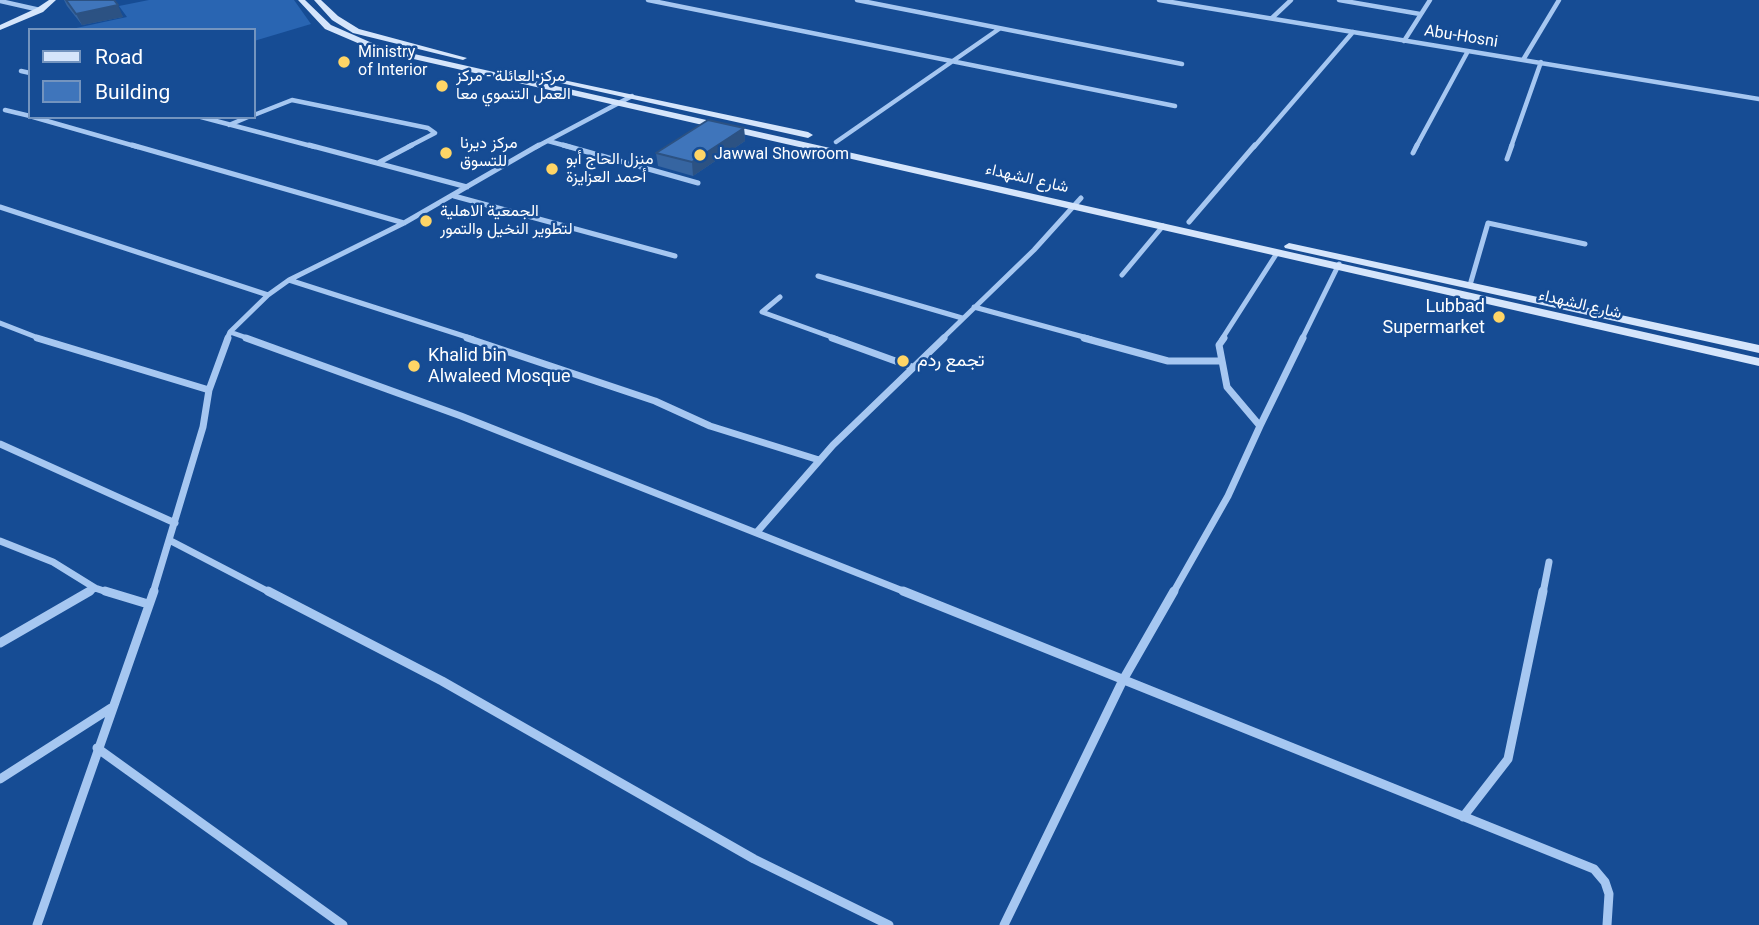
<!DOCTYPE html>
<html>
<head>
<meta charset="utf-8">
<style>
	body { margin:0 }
	#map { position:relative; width:1759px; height:925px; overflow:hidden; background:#164c94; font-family:Roboto,sans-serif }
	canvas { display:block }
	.legend { position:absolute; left:28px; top:28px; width:228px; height:91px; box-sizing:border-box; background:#164c94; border:2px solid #7394bf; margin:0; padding:9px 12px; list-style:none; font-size:21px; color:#fff }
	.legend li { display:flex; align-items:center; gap:14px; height:35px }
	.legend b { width:35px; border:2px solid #7394bf }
</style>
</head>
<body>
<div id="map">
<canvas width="1759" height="925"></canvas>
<ul class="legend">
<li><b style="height:9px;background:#d5e5fb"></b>Road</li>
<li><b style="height:19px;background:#3f75bb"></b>Building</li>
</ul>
</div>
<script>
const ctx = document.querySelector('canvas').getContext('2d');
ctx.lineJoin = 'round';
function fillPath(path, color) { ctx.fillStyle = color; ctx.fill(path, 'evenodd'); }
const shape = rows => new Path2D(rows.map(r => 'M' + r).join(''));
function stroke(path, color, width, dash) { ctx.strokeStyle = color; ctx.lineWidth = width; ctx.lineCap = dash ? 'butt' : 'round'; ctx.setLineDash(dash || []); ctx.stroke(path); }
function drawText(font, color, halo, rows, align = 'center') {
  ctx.font = font + ' Roboto,Vazirmatn,sans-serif'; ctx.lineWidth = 5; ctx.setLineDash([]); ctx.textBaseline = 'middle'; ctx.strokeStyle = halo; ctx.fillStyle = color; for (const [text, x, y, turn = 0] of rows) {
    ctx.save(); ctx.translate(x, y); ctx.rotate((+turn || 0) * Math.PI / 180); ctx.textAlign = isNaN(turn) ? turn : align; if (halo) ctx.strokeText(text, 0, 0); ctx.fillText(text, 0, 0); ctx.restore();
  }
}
fillPath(shape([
	[149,0,294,0,311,24,254,41,254,30,67,30,127,17,119,6]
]), '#2965b2');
stroke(shape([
	[648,0,1175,106],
	[857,0,1182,64],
	[1159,0,1759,99],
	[1339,0,1420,14],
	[0,1,40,10],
	[1272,18,1291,0],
	[1404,41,1430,0],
	[1523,60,1559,0],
	[21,71,30,73],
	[5,110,30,116],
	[254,115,292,100,428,128,435,133,408,147],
	[33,117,138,147],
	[201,117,315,147],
	[229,125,248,117],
	[548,141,570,147],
	[836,142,999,29],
	[536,147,632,96],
	[1254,147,1353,32],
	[1416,147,1468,51],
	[1511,147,1541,62]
]), '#a6c7f1', 4.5);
stroke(shape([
	[132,145,404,223],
	[309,145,467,187],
	[563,145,698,183],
	[1413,153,1417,145],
	[1507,159,1512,145],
	[378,163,412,145],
	[454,196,675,256],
	[0,207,268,295],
	[1189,222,1255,145],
	[1122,275,1163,226],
	[818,276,962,318],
	[289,280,473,339],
	[1470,285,1488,223,1585,244],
	[780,297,762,312,837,339],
	[974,307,1091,339],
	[0,323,41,339],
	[230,332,250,339],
	[227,339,230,332,268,295,289,280,404,223,539,145],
	[942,339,1034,250,1081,198],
	[1222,339,1277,253],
	[1302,339,1339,264]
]), '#a6c7f1', 5);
stroke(shape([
	[37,338,209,390],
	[246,338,461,416,908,593],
	[467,338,655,401,710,426,819,460],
	[832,338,912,367],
	[1084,338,1168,361,1222,361],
	[1260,426,1303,338],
	[0,444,175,523],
	[757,532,833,445,944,338],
	[0,541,53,562,95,588,110,593],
	[171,541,271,593],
	[87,593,95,588],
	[153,593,203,427,209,390,228,338],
	[1173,593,1228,496,1260,426,1227,387,1219,345,1224,338],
	[1543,593,1549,562]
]), '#a6c7f1', 7);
stroke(shape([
	[105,591,148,604],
	[268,591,442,681,754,859,889,925],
	[903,591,1594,869,1605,882,1609,894,1607,925],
	[0,643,90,591],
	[97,748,343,925],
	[0,779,111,708],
	[1463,817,1508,759,1543,591],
	[37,925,154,591],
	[1004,925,1123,680,1174,591]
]), '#a6c7f1', 9);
fillPath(shape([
	[49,0,56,0,43,12,0,30,0,25,37,8,49,0],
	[298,0,305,0,331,25,379,46,1759,358,1759,366,374,50,325,29,298,0],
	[314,0,321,0,338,16,359,29,467,58,463,60,353,33,332,20,314,0],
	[535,74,808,132,813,135,808,138,538,78,535,78,535,74],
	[1289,243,1759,345,1759,353,1285,248,1284,246,1289,243]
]), '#d5e5fb');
fillPath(shape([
	[64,0,114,0,123,17,82,25,67,6],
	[744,128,745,141,693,176,658,166,656,153]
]), '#3665a1');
fillPath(shape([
	[118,5,123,17,82,25,76,14],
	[744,128,745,141,693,176,692,162]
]), '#2c5283');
const building = shape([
	[66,0,114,0,118,5,76,14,66,0],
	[708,120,744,128,692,162,656,153,708,120]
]);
fillPath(building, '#3f75bb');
stroke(building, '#2c5283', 2);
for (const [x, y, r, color] of [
	[344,62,7,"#ffd566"],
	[442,86,7,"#ffd566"],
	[446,153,7,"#ffd566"],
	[700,155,7,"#ffd566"],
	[552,169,7,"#ffd566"],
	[426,221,7,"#ffd566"],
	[1499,317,7,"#ffd566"],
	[903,361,7,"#ffd566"],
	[414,366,7,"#ffd566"]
]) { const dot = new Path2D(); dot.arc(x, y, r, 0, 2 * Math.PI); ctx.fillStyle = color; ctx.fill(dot); stroke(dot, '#164c94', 2.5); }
drawText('16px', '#fff', '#164c94', [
	["Abu-Hosni",1461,37,9],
	["شارع الشهداء",1027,179,13],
	["شارع الشهداء",1580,305,13]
]);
drawText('16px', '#fff', '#164c94', [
	["Ministry",358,53],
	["of Interior",358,71],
	["مركز العائلة - مركز",456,77],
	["العمل التنموي معا",456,95],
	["مركز ديرنا",460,144],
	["للتسوق",460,162],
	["Jawwal Showroom",714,155],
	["منزل الحاج أبو",566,160],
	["أحمد العزايزة",566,178],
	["الجمعية الاهلية",440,212],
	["لتطوير النخيل والتمور",440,230]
], 'left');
drawText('18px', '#fff', '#164c94', [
	["Lubbad",1485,307,"right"],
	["Supermarket",1485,328,"right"],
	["Khalid bin",428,356],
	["Alwaleed Mosque",428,377],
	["تجمع ردم",917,361]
], 'left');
</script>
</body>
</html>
